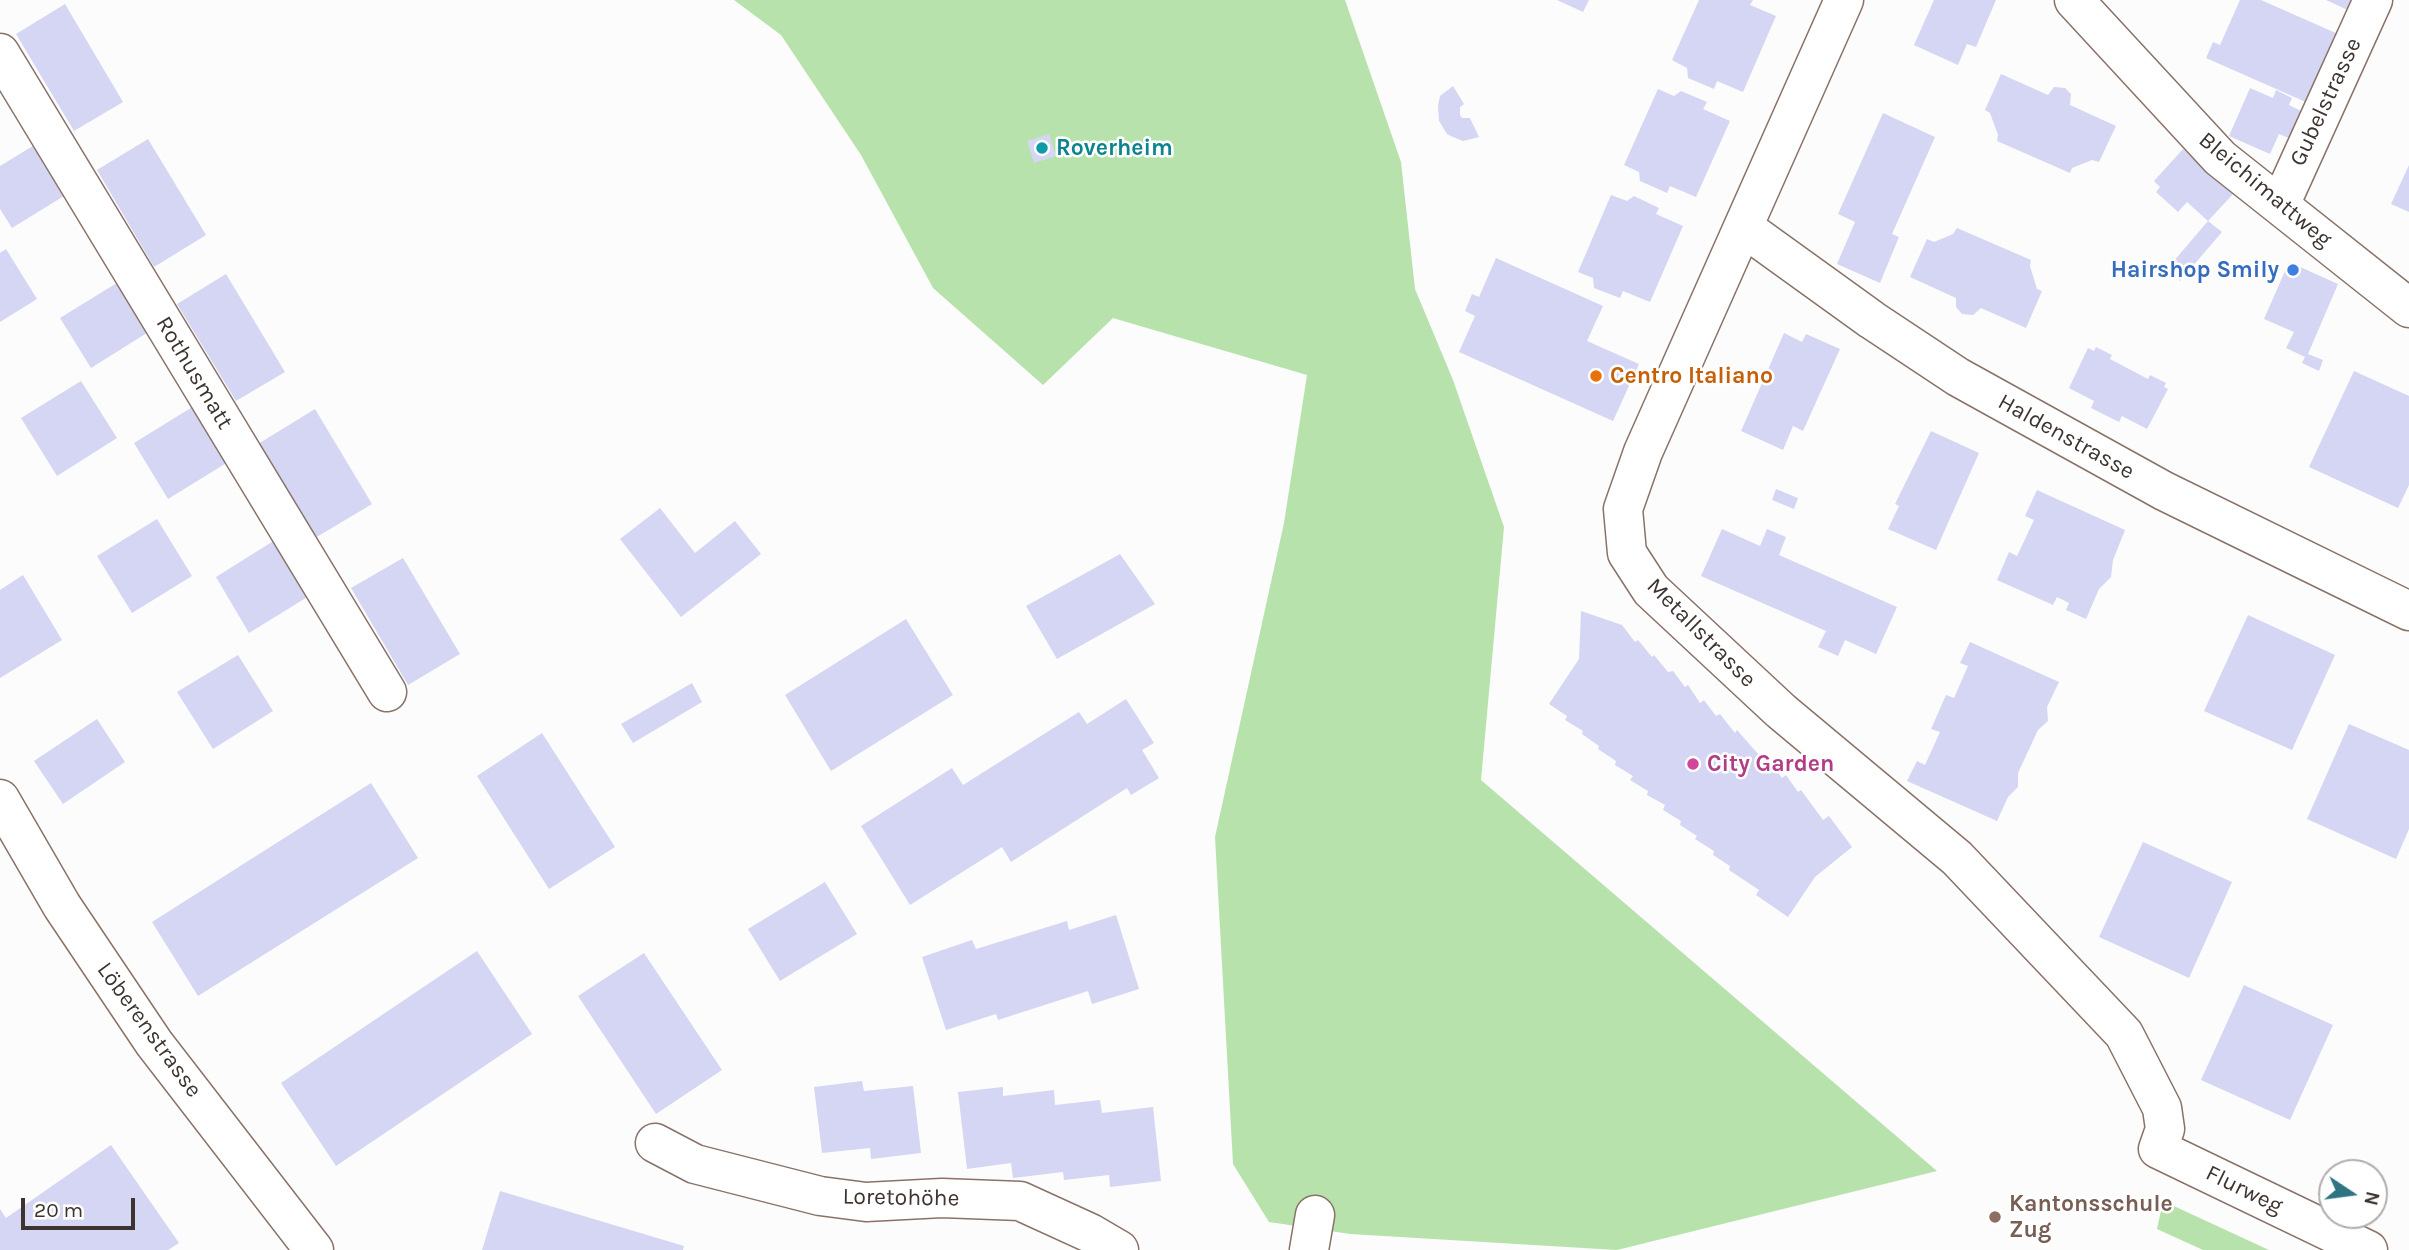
<!DOCTYPE html>
<html>
<head>
<meta charset="utf-8">
<style>
	body { margin:0 }
	#map { position:relative; width:2409px; height:1250px; overflow:hidden; background:#fcfcfc; font-family:Karla,sans-serif }
	canvas { display:block }
	.north { position:absolute; left:2318px; top:1159px; width:70px; height:70px; box-sizing:border-box; background:#fff; border:2px solid #b1adac; border-radius:50%; rotate:103deg; font-size:19px; font-weight:700; line-height:28px; text-align:center; color:#3d332f }
	.north::after { content:''; display:block; margin:auto; width:24px; height:32px; background:#2e7481; clip-path:polygon(50% 0,100% 100%,50% 72%,0 100%) }
	.scale { position:absolute; left:21px; top:1198px; width:114px; height:32px; box-sizing:border-box; border:4px solid #3d332f; border-top:0; padding-left:9px; font-size:21px; line-height:24px; white-space:nowrap; color:#3d332f; -webkit-text-stroke:5px #fff; paint-order:stroke }
</style>
</head>
<body>
<div id="map">
<canvas width="2409" height="1250"></canvas>
<div class="north">N</div>
<div class="scale">20 m</div>
</div>
<script>
const ctx = document.querySelector('canvas').getContext('2d');
ctx.lineJoin = 'round';
function fillPath(path, color) { ctx.fillStyle = color; ctx.fill(path, 'evenodd'); }
const shape = rows => new Path2D(rows.map(r => 'M' + r).join(''));
function stroke(path, color, width, dash) { ctx.strokeStyle = color; ctx.lineWidth = width; ctx.lineCap = dash ? 'butt' : 'round'; ctx.setLineDash(dash || []); ctx.stroke(path); }
function drawText(font, color, halo, rows, align = 'center') {
  ctx.font = font + ' Karla,sans-serif'; ctx.lineWidth = 5; ctx.setLineDash([]); ctx.textBaseline = 'middle'; ctx.strokeStyle = halo; ctx.fillStyle = color; for (const [text, x, y, turn = 0] of rows) {
    ctx.save(); ctx.translate(x, y); ctx.rotate((+turn || 0) * Math.PI / 180); ctx.textAlign = isNaN(turn) ? turn : align; if (halo) ctx.strokeText(text, 0, 0); ctx.fillText(text, 0, 0); ctx.restore();
  }
}
fillPath(shape([
	[734,0,1345,0,1401,162,1415,289,1453,380,1504,527,1481,780,1937,1171,1617,1250,1350,1234,1269,1222,1233,1164,1215,837,1284,523,1307,375,1113,318,1043,385,933,288,861,155,781,35],
	[2163,1201,2269,1250,2203,1250,2157,1229]
]), '#b7e2ac');
fillPath(shape([
	[1557,0,1589,0,1583,12],
	[1699,0,1753,0,1750,5,1776,16,1743,92,1717,81,1714,89,1688,78,1687,68,1672,60],
	[1934,0,1996,0,1976,47,1967,44,1958,65,1914,45],
	[2240,0,2261,0,2338,34,2308,103,2206,58,2213,42,2220,45],
	[2326,0,2355,0,2350,11],
	[65,4,123,102,74,131,16,34],
	[2001,74,2048,95,2054,87,2065,88,2071,94,2070,105,2116,126,2099,162,2092,160,2072,168,2070,173,1997,141,1998,135,1990,113,1985,110],
	[1453,86,1464,104,1460,107,1460,115,1462,118,1470,118,1479,137,1463,141,1453,137,1447,134,1439,121,1438,106,1440,96],
	[2250,88,2273,98,2276,90,2292,98,2289,105,2303,112,2291,139,2279,134,2270,154,2229,136],
	[1658,89,1674,96,1681,91,1707,102,1703,109,1730,121,1696,197,1670,186,1667,193,1640,181,1639,172,1624,165],
	[1883,113,1935,137,1892,234,1899,237,1880,283,1837,264,1855,222,1838,214],
	[1049,134,1056,156,1034,163,1027,141],
	[148,139,206,235,154,267,97,170],
	[41,141,72,191,12,228,0,209,0,166],
	[2183,149,2233,194,2208,221,2187,202,2178,212,2156,192,2160,187,2154,181],
	[2409,165,2409,212,2391,204],
	[1611,195,1627,201,1634,196,1659,208,1656,214,1683,226,1650,302,1623,291,1620,298,1594,288,1593,278,1578,272],
	[2208,221,2222,232,2180,281,2167,269],
	[1957,228,2031,260,2030,266,2037,289,2042,291,2026,328,1981,308,1973,315,1962,314,1956,307,1956,298,1910,277,1927,239,1934,242,1953,234],
	[6,249,37,299,0,322,0,253],
	[1496,258,1603,306,1587,341,1639,364,1613,421,1459,352,1475,316,1465,311,1472,294,1479,297],
	[2289,262,2338,284,2308,354,2323,360,2319,371,2302,363,2305,357,2286,348,2294,332,2264,319],
	[226,274,285,372,236,401,177,304],
	[120,281,150,331,91,368,60,318],
	[1784,333,1802,342,1806,334,1840,349,1803,431,1793,426,1783,450,1741,431],
	[2096,347,2112,355,2110,359,2148,379,2150,375,2166,383,2164,387,2168,389,2147,429,2122,416,2119,422,2091,408,2094,401,2069,388,2088,348,2094,351],
	[2354,371,2409,396,2409,485,2398,508,2309,467],
	[81,381,117,438,57,476,21,418],
	[194,406,228,462,168,499,134,443],
	[315,409,372,504,315,538,258,444],
	[1931,431,1979,453,1936,550,1888,529,1899,506,1895,504],
	[1776,489,1798,498,1794,509,1772,500],
	[2037,490,2125,530,2113,560,2111,577,2099,589,2086,619,2066,610,2069,603,2057,597,2053,605,1997,580,2009,552,2017,556,2034,520,2025,516],
	[660,508,695,553,735,521,761,554,681,617,620,539],
	[157,519,192,576,132,613,97,556],
	[1722,529,1760,546,1767,529,1786,537,1779,555,1897,607,1876,654,1845,640,1838,656,1818,647,1826,631,1701,576],
	[275,540,309,596,249,633,216,577],
	[1120,554,1155,604,1057,659,1026,606],
	[403,558,460,654,408,685,351,588],
	[23,575,62,640,0,678,0,590],
	[1581,611,1622,625,1635,642,1638,640,1652,657,1654,655,1668,672,1673,671,1685,687,1688,685,1700,703,1704,700,1716,716,1720,714,1735,733,1737,730,1766,763,1769,760,1782,778,1786,775,1798,792,1801,790,1823,820,1829,816,1852,847,1815,877,1788,917,1756,895,1759,890,1729,870,1730,866,1713,855,1714,851,1695,839,1697,836,1680,825,1681,821,1663,810,1665,805,1647,795,1648,791,1630,780,1633,776,1615,765,1616,761,1598,749,1599,746,1582,734,1583,731,1565,720,1567,716,1549,704,1579,659],
	[2248,615,2335,655,2292,750,2204,711],
	[906,619,953,695,831,771,785,695],
	[1970,642,2059,682,2047,707,2048,721,2038,730,2018,773,2018,787,2008,797,1997,821,1907,781,1917,761,1925,765,1940,732,1931,729,1946,695,1954,698,1968,666,1960,663],
	[238,655,273,711,213,749,177,692],
	[692,683,702,702,633,743,621,724],
	[1126,699,1154,743,1142,750,1159,778,1131,795,1127,788,1011,862,1002,847,910,905,861,826,952,768,963,785,1079,712,1087,724],
	[97,719,125,762,63,804,34,761],
	[2349,724,2409,750,2409,829,2396,859,2307,819],
	[542,733,615,847,549,889,477,776],
	[371,783,418,858,198,996,152,922],
	[2143,842,2232,882,2189,978,2099,937],
	[825,882,857,934,780,981,748,929],
	[1116,915,1139,989,1092,1004,1088,991,998,1020,996,1014,946,1030,922,957,972,940,976,949,1067,921,1069,930],
	[477,951,532,1034,336,1166,281,1083],
	[644,953,722,1070,656,1114,578,996],
	[2244,985,2333,1025,2290,1120,2201,1080],
	[862,1081,864,1091,913,1086,921,1153,871,1159,870,1148,822,1153,814,1087],
	[1003,1087,1003,1096,1054,1090,1055,1105,1100,1100,1102,1113,1153,1107,1161,1181,1110,1187,1109,1175,1064,1180,1063,1172,1013,1178,1011,1163,967,1169,958,1092],
	[111,1145,179,1243,168,1250,0,1250,0,1209,6,1218],
	[500,1191,684,1246,683,1250,482,1250]
]), '#d4d6f3');
const minor = shape([
	[1844,0,1643,452,1623,509,1627,553,1651,590,1781,711,1957,858,2124,1034,2162,1108,2165,1129,2158,1149,2368,1250],
	[2074,0,2220,158,2409,308],
	[0,53,387,692],
	[2280,205,2373,0],
	[1743,227,1872,320,1958,377,2164,491,2409,611],
	[0,799,62,906,154,1043,314,1250],
	[655,1143,695,1164,820,1196,866,1202,942,1198,1020,1201,1090,1233,1119,1250],
	[1309,1250,1315,1215]
]);
stroke(minor, '#897267', 41);
stroke(minor, '#fff', 38);
for (const [x, y, r, color] of [
	[1042,148,7,"#0f9aa8"],
	[2293,270,7,"#3f7fe0"],
	[1596,376,7,"#e8710a"],
	[1693,764,7,"#d1479c"],
	[1995,1217,7,"#8d6e63"]
]) { const dot = new Path2D(); dot.arc(x, y, r, 0, 2 * Math.PI); ctx.fillStyle = color; ctx.fill(dot); stroke(dot, '#fff', 2.5); }
drawText('23px', '#3d332f', '#fff', [
	["Gubelstrasse",2326,102,-65],
	["Bleichimattweg",2265,190,40],
	["Rothusmatt",194,373,59],
	["Haldenstrasse",2066,437,29],
	["Metallstrasse",1701,633,45],
	["Löberenstrasse",149,1030,54],
	["Flurweg",2244,1190,26],
	["Loretohöhe",901,1198,1]
]);
drawText('bold 23px', '#0d838f', '#fff', [
	["Roverheim",1056,148]
], 'left');
drawText('bold 23px', '#366cbe', '#fff', [
	["Hairshop Smily",2279,270]
], 'right');
drawText('bold 23px', '#c56008', '#fff', [
	["Centro Italiano",1610,376]
], 'left');
drawText('bold 23px', '#b23c85', '#fff', [
	["City Garden",1707,764]
], 'left');
drawText('bold 23px', '#785e54', '#fff', [
	["Kantonsschule",2009,1204],
	["Zug",2009,1230]
], 'left');
</script>
</body>
</html>
